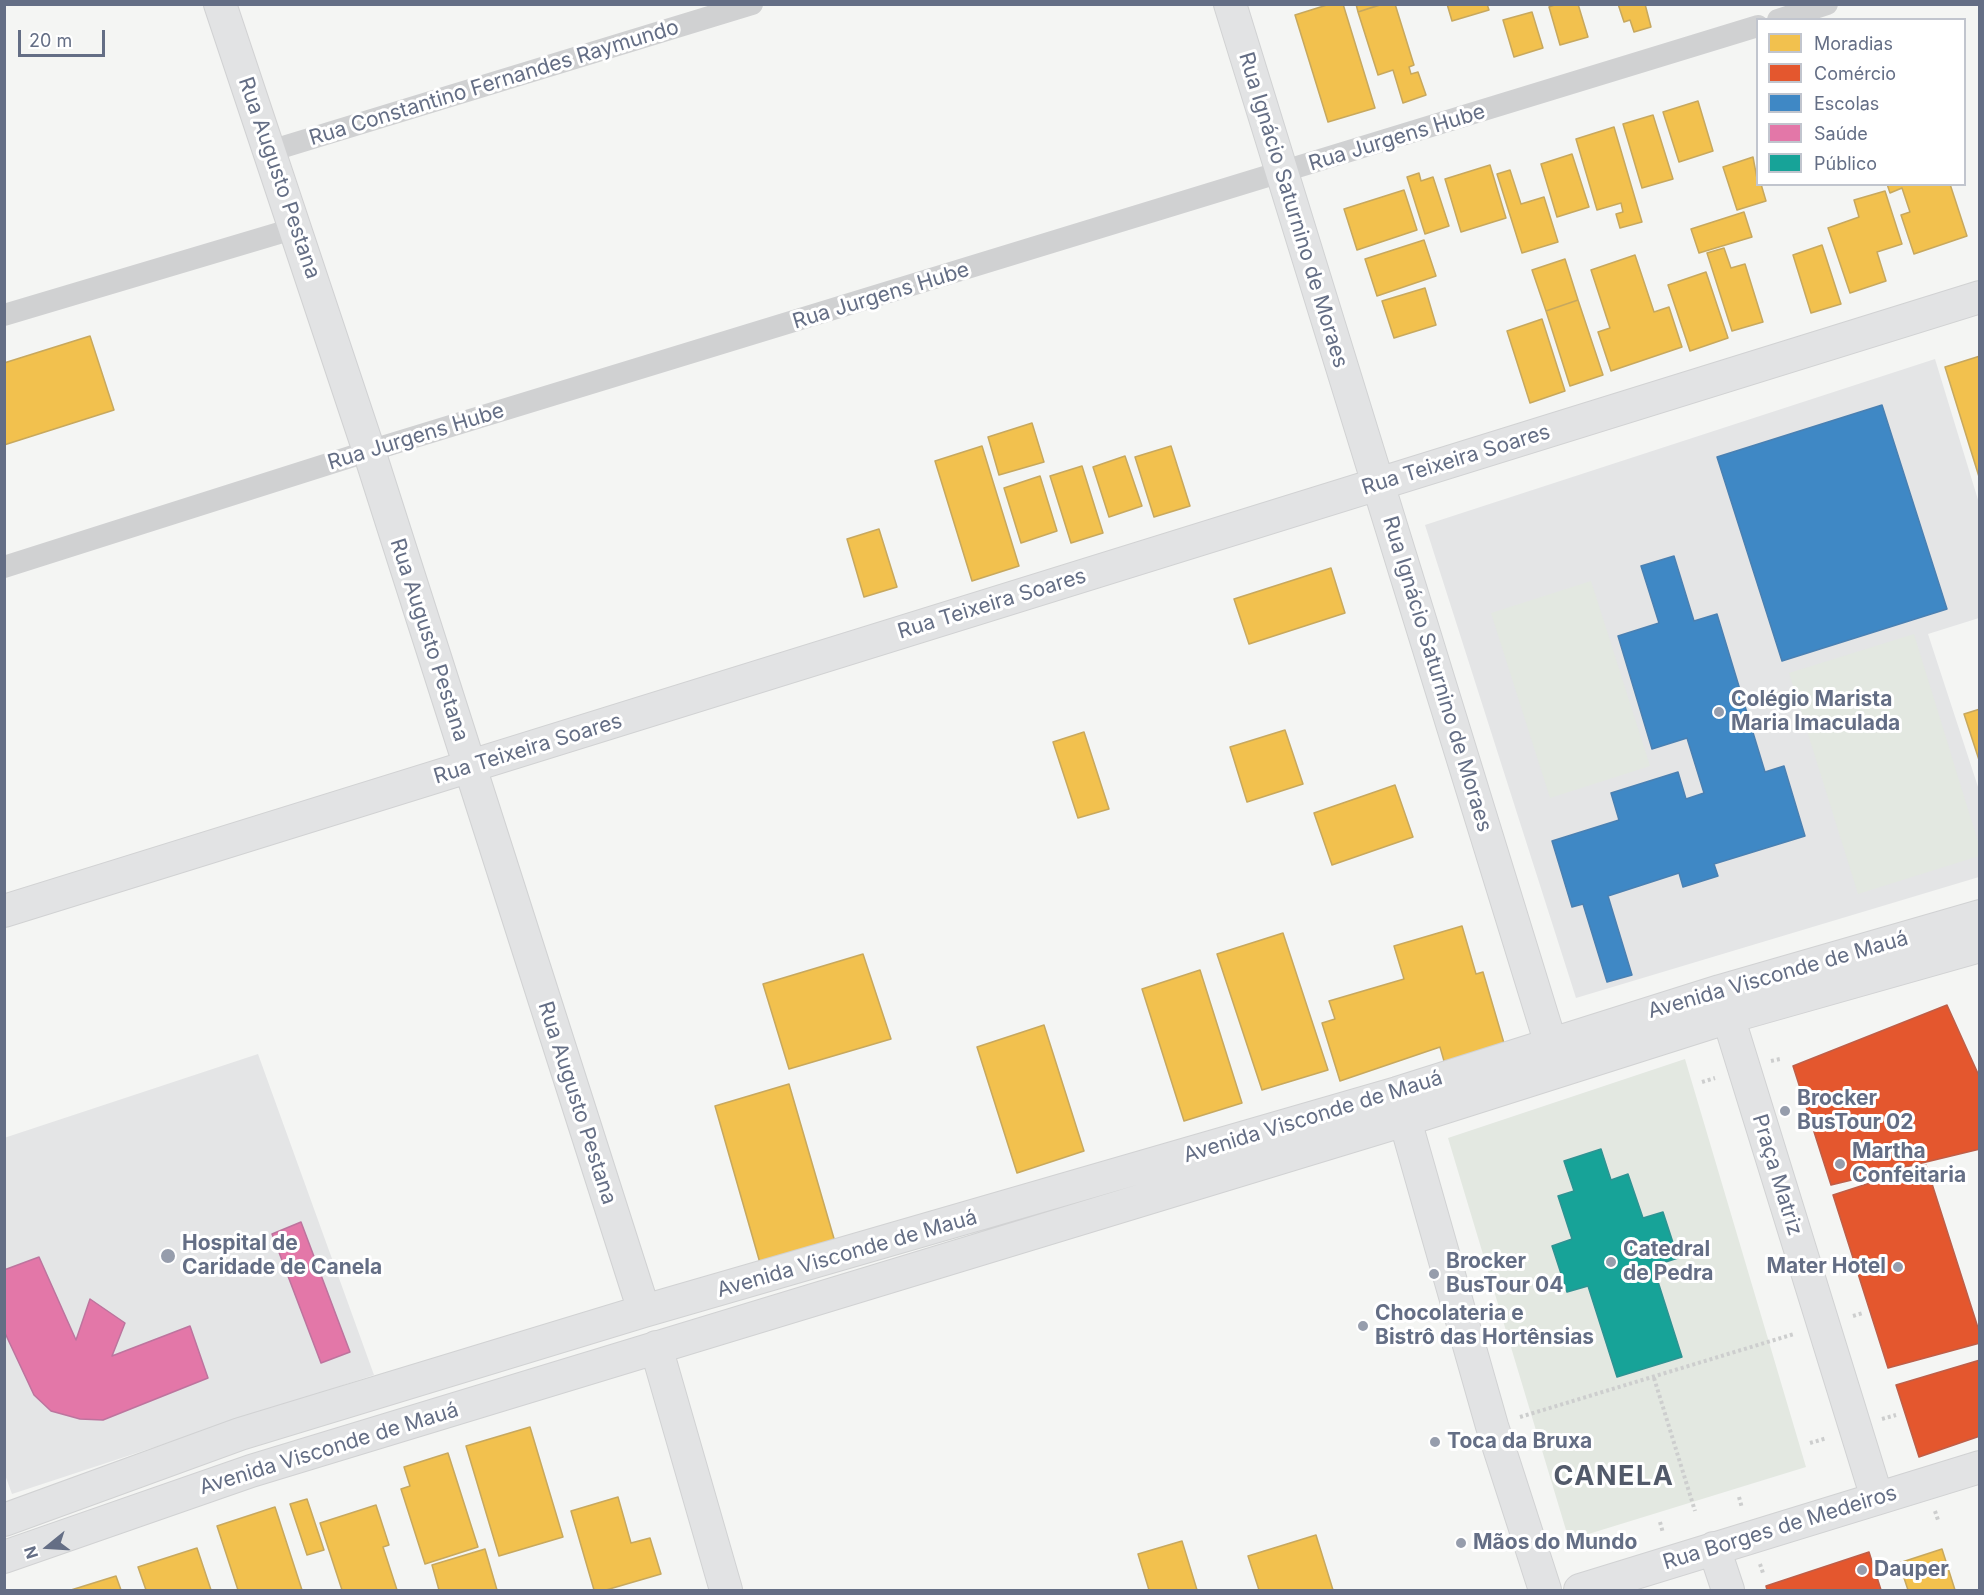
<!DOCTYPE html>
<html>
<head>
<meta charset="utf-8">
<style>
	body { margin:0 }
	#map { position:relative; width:1984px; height:1595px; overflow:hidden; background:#f4f5f3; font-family:Inter,sans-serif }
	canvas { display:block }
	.frame { position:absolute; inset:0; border:6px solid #646e85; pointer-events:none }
	.legend { position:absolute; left:1756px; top:18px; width:210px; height:168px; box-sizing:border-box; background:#fff; border:2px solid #c1c5ce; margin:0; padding:8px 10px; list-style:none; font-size:18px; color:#646e85 }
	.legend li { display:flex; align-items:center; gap:12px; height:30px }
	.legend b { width:30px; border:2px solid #c1c5ce }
	.north { position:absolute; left:18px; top:1517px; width:60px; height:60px; -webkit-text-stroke:4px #fff; paint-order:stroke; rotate:252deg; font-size:16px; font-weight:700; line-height:24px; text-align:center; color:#646e85 }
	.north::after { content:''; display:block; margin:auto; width:21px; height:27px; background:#646e85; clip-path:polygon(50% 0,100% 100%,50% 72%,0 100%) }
	.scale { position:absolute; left:18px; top:30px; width:87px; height:27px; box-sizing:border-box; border:3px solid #646e85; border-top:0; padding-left:8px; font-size:18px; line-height:21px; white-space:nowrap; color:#646e85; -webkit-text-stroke:4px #fff; paint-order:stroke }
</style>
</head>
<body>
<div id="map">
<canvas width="1984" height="1595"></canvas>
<div class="frame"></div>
<ul class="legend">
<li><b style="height:16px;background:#f2c14e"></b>Moradias</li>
<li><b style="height:16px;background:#e4572e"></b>Comércio</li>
<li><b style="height:16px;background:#3f88c5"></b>Escolas</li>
<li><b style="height:16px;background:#e377a8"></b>Saúde</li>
<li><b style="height:16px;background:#17a398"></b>Público</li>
</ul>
<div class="north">N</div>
<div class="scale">20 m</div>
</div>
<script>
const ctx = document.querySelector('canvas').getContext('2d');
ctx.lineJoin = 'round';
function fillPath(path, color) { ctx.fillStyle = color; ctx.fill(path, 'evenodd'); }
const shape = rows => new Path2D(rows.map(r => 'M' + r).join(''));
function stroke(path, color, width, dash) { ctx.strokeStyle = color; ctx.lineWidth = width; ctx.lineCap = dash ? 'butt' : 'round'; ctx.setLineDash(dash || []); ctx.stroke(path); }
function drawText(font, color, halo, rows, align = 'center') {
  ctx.font = font + ' Inter,sans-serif'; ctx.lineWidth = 6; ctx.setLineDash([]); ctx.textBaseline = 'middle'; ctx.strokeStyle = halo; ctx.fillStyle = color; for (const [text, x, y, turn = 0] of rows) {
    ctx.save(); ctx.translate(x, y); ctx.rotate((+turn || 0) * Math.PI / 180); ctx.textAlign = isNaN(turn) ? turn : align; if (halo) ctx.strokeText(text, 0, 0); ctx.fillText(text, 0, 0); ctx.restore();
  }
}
fillPath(shape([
	[1935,359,1979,503,1979,618,1928,634,1979,790,1979,877,1576,998,1425,525],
	[258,1054,374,1375,12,1494,4,1472,4,1138]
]), '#e4e5e6');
fillPath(shape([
	[1591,581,1650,766,1550,798,1491,613],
	[1914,634,1979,845,1979,856,1858,894,1789,673],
	[1685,1059,1806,1467,1569,1540,1448,1138]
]), '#e3e8e1');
const homes = shape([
	[1330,4,1343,4,1375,108,1328,122,1295,15,1330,4],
	[1356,4,1380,4,1380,5,1358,12,1356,4],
	[1395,4,1414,65,1409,67,1411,74,1418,72,1426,95,1403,103,1393,70,1378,75,1358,12,1382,4,1395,4],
	[1447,4,1487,4,1489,10,1452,21,1447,4],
	[1557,4,1578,4,1588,37,1560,45,1549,7,1557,4],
	[1618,4,1645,4,1651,27,1634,32,1630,20,1624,22,1618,4],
	[1532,12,1543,48,1514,57,1503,20,1532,12],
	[1698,101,1713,151,1679,162,1663,112,1698,101],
	[1653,115,1673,179,1642,188,1623,124,1653,115],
	[1614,127,1642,222,1620,228,1616,214,1623,212,1621,203,1597,210,1576,139,1614,127],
	[1572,154,1589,207,1557,217,1541,164,1572,154],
	[1753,157,1758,184,1761,184,1766,201,1737,210,1723,167,1753,157],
	[1490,165,1506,218,1461,232,1445,179,1490,165],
	[1510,170,1521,204,1544,197,1558,242,1522,253,1497,174,1510,170],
	[1419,173,1421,181,1433,177,1449,226,1425,234,1407,177,1419,173],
	[1887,184,1950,184,1967,236,1914,254,1901,215,1910,212,1902,188,1890,193,1887,184],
	[1404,190,1417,230,1357,250,1344,209,1404,190],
	[1885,191,1902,244,1877,252,1886,281,1850,293,1828,228,1859,217,1854,200,1885,191],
	[1744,212,1752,237,1699,253,1691,229,1744,212],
	[1424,240,1436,276,1377,296,1365,259,1424,240],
	[1822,245,1841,304,1811,313,1793,255,1822,245],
	[1724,248,1731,268,1745,264,1763,322,1732,331,1707,253,1724,248],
	[1635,255,1654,312,1669,307,1682,347,1611,371,1598,332,1610,328,1591,270,1635,255],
	[1565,259,1578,300,1546,311,1532,270,1565,259],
	[1706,272,1728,338,1690,351,1668,285,1706,272],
	[1425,288,1436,325,1394,338,1382,301,1425,288],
	[1578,300,1603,375,1570,386,1546,311,1578,300],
	[1542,319,1565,391,1530,403,1507,331,1542,319],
	[90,336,114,410,4,445,4,363,90,336],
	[1980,356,1980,480,1945,367,1980,356],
	[1032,423,1044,462,999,475,988,437,1032,423],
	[982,446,1019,566,972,581,935,461,982,446],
	[1171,446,1190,506,1154,517,1135,457,1171,446],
	[1125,456,1142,506,1109,517,1093,467,1125,456],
	[1082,466,1103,533,1071,543,1050,476,1082,466],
	[1040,476,1057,531,1021,543,1004,488,1040,476],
	[879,529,897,587,864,597,847,539,879,529],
	[1331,568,1345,613,1249,644,1234,599,1331,568],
	[1980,709,1980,763,1964,714,1980,709],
	[1285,730,1303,784,1247,802,1230,747,1285,730],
	[1084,732,1109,809,1078,818,1053,742,1084,732],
	[1395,785,1413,837,1332,865,1314,813,1395,785],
	[1462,926,1476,974,1483,972,1506,1050,1446,1068,1440,1047,1340,1081,1322,1023,1335,1019,1329,1001,1404,979,1394,946,1462,926],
	[1283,933,1328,1070,1262,1090,1217,954,1283,933],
	[863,954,891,1039,789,1069,763,984,863,954],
	[1200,970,1242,1103,1184,1121,1142,989,1200,970],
	[1044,1025,1084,1151,1017,1173,977,1047,1044,1025],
	[789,1084,835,1242,760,1263,715,1106,789,1084],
	[530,1427,563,1537,499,1556,466,1446,530,1427],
	[448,1453,478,1547,425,1564,401,1489,410,1486,404,1467,448,1453],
	[618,1497,631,1543,650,1538,661,1574,606,1590,594,1590,571,1511,618,1497],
	[307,1499,324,1550,307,1555,290,1504,307,1499],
	[376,1505,389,1545,383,1547,397,1590,342,1590,320,1523,376,1505],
	[275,1507,302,1590,238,1590,217,1526,275,1507],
	[1316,1535,1333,1590,1259,1590,1248,1556,1316,1535],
	[1182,1541,1197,1590,1149,1590,1138,1554,1182,1541],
	[197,1548,211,1590,146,1590,138,1567,197,1548],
	[485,1549,497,1590,439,1590,432,1565,485,1549],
	[1942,1549,1955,1590,1908,1590,1899,1563,1942,1549],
	[116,1576,121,1590,71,1590,116,1576]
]);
fillPath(homes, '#f2c14e');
stroke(homes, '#c7a85e', 1.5);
const shops = shape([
	[1947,1005,1980,1078,1980,1149,1831,1185,1793,1066,1947,1005],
	[1926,1165,1980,1334,1980,1343,1888,1368,1833,1195,1926,1165],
	[1980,1360,1980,1436,1919,1457,1896,1385,1980,1360],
	[1869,1552,1881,1590,1767,1590,1766,1586,1869,1552]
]);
fillPath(shops, '#e4572e');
stroke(shops, '#be5e48', 1.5);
const schools = shape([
	[1882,405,1947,609,1782,661,1717,457,1882,405],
	[1674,556,1694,621,1717,614,1765,772,1784,766,1805,836,1714,864,1718,876,1683,887,1679,873,1608,896,1632,975,1607,982,1583,904,1572,907,1552,841,1619,820,1611,793,1678,772,1686,799,1704,793,1687,738,1652,749,1618,636,1659,623,1641,566,1674,556]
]);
fillPath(schools, '#3f88c5');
stroke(schools, '#4a80b2', 1.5);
const health = shape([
	[301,1222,350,1352,321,1363,272,1234,301,1222],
	[39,1257,76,1340,90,1299,125,1323,112,1356,190,1326,208,1378,103,1420,80,1419,51,1411,34,1395,4,1331,4,1270,39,1257]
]);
fillPath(health, '#e377a8');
stroke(health, '#bd749e', 1.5);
const public = shape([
	[1601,1149,1611,1180,1628,1174,1643,1218,1663,1212,1678,1258,1653,1266,1682,1357,1617,1377,1588,1286,1567,1292,1552,1246,1572,1239,1558,1196,1574,1191,1564,1161,1601,1149]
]);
fillPath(public, '#17a398');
stroke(public, '#2e9392', 1.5);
const secondary = shape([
	[220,4,369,451,644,1311],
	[1230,4,1557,1064],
	[4,911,1980,297],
	[1722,997,1877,1498],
	[1399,1099,1492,1426,1545,1590],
	[656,1347,726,1590],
	[4,1520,240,1434,644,1311,1397,1093,1720,991,1980,916],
	[1714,1548,1728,1590],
	[4,1557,251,1471,1405,1120,1729,1017,1980,946],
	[1580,1590,1980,1467]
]);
stroke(secondary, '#d1d2d3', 34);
stroke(shape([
	[1771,1061,1780,1059],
	[1702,1082,1715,1078],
	[1853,1316,1863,1313],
	[1654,1378,1695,1511],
	[1520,1417,1794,1334],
	[1882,1419,1896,1415],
	[1810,1443,1827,1438],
	[1739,1497,1742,1508],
	[1935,1511,1938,1520],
	[1660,1522,1663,1533],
	[1486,1542,1497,1538],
	[1760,1564,1763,1573]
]), '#cdcece', 4, [3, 3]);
stroke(shape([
	[1778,20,1827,4],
	[270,151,752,4],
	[4,315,296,228],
	[4,567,369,451,1758,26]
]), '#d0d1d2', 22);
stroke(secondary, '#e2e3e4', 32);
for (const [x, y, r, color] of [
	[1719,712,6,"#969dac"],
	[1785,1111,6,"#969dac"],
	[1840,1164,6,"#969dac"],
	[168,1256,8,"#969dac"],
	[1611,1262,6,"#969dac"],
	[1898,1267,6,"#969dac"],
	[1434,1274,6,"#969dac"],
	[1363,1326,6,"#969dac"],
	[1435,1442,6,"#969dac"],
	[1461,1543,6,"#969dac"],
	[1862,1570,6,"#969dac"]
]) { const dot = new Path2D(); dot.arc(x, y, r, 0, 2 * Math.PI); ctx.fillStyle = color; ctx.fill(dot); stroke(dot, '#fff', 2); }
drawText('21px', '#646e85', '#fff', [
	["Rua Constantino Fernandes Raymundo",494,83,-17],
	["Rua Jurgens Hube",1397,138,-17],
	["Rua Augusto Pestana",279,178,71],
	["Rua Ignácio Saturnino de Moraes",1293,210,73],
	["Rua Jurgens Hube",881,296,-17],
	["Rua Jurgens Hube",416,437,-17],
	["Rua Teixeira Soares",1456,460,-17],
	["Rua Teixeira Soares",992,604,-17],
	["Rua Augusto Pestana",429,640,72],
	["Rua Ignácio Saturnino de Moraes",1437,674,73],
	["Rua Teixeira Soares",528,749,-17],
	["Avenida Visconde de Mauá",1778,975,-16],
	["Rua Augusto Pestana",577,1103,72],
	["Avenida Visconde de Mauá",1313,1117,-17],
	["Praça Matriz",1777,1175,73],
	["Avenida Visconde de Mauá",847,1254,-16],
	["Avenida Visconde de Mauá",329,1449,-17],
	["Rua Borges de Medeiros",1780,1528,-17]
]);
drawText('bold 21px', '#646e85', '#fff', [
	["Colégio Marista",1731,700],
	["Maria Imaculada",1731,724],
	["Brocker",1797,1099],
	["BusTour 02",1797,1123],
	["Martha",1852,1152],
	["Confeitaria",1852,1176],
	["Hospital de",182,1244],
	["Caridade de Canela",182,1268],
	["Catedral",1623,1250],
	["de Pedra",1623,1274],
	["Brocker",1446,1262],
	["BusTour 04",1446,1286],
	["Mater Hotel",1886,1267,"right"],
	["Chocolateria e",1375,1314],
	["Bistrô das Hortênsias",1375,1338],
	["Toca da Bruxa",1447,1442],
	["Mãos do Mundo",1473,1543],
	["Dauper",1874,1570]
], 'left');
ctx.letterSpacing = '1.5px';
drawText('bold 27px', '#525a6a', '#fff', [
	["CANELA",1614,1477]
]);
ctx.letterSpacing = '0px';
</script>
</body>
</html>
